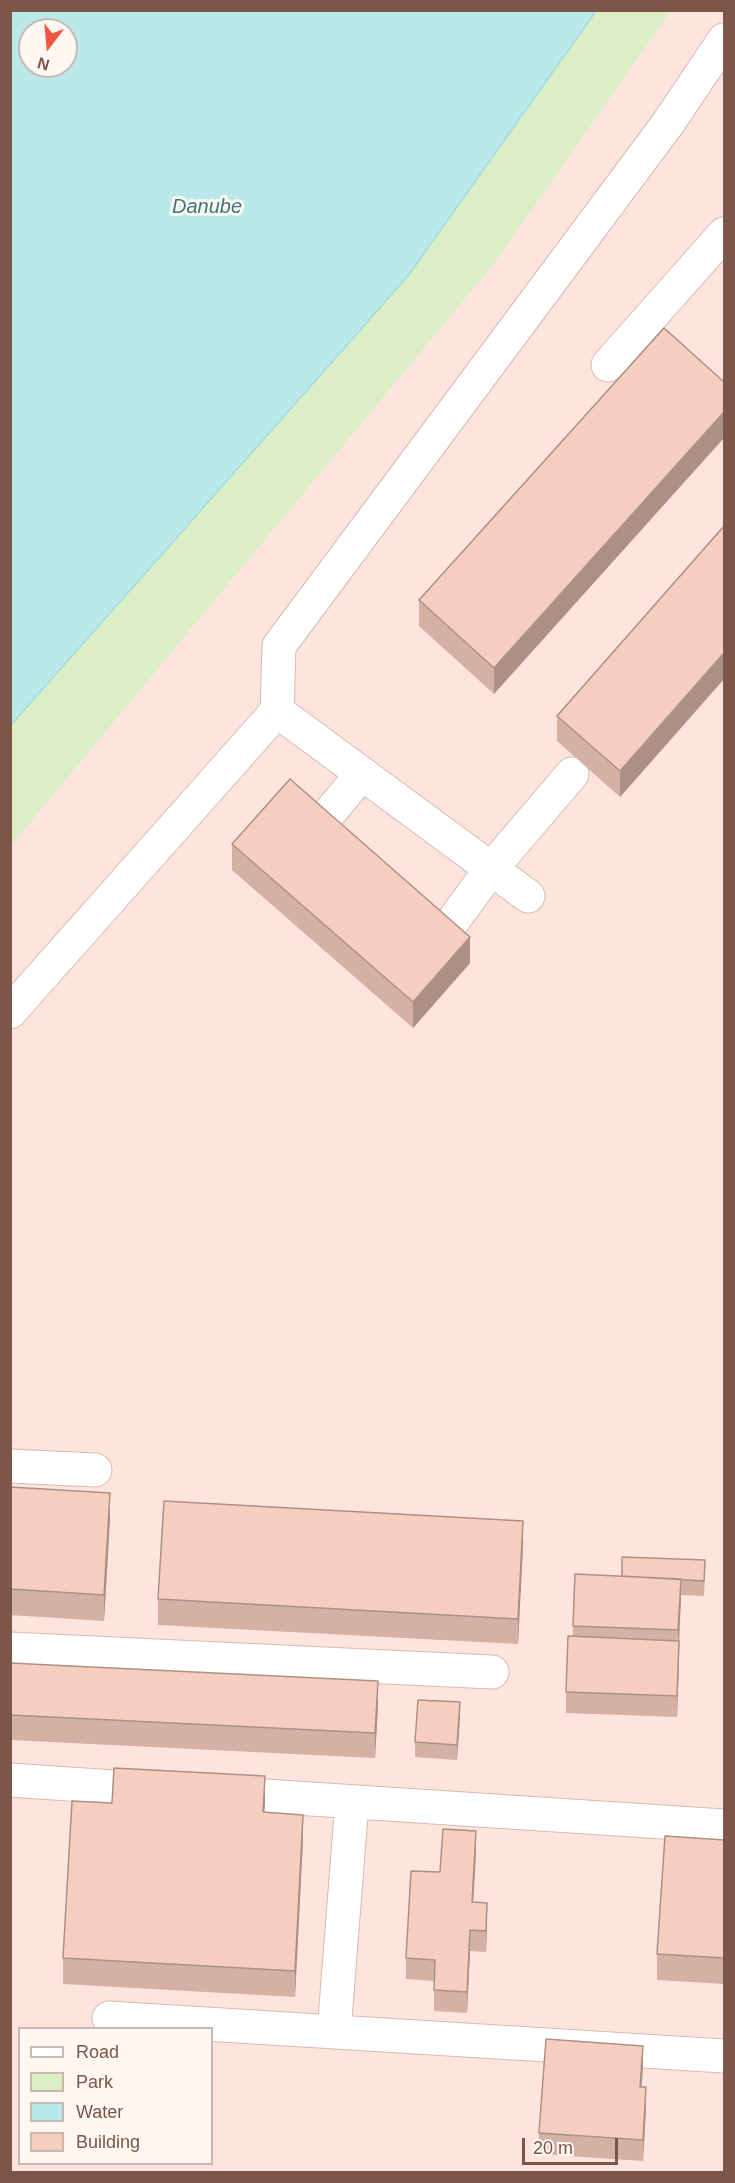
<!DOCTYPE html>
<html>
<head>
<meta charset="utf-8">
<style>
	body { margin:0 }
	#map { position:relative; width:735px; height:2183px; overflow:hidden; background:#fef4ea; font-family:Arial,sans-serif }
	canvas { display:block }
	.frame { position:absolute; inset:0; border:12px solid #7c564a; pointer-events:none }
	.legend { position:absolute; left:18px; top:2027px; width:195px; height:138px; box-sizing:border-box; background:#fff8f2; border:2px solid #cbb7af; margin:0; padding:8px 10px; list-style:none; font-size:18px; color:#7c564a }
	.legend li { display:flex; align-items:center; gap:12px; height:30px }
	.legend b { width:30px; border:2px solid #cbb7af }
	.north { position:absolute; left:18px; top:18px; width:60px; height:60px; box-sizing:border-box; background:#fff8f2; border:2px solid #cbb7af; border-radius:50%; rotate:196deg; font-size:16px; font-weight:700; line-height:24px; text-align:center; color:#7c564a }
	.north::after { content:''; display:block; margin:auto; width:21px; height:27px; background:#f05846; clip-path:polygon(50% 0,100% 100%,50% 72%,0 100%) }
	.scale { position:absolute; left:522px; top:2138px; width:96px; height:27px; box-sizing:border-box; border:3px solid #7c564a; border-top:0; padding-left:8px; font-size:18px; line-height:21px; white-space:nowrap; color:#7c564a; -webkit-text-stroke:4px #fff8f2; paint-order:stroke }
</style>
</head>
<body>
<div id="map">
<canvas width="735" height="2183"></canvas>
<div class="frame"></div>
<ul class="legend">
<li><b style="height:8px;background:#fff"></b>Road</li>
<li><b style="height:16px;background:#dbeec6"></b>Park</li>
<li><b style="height:16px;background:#bbe9ea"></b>Water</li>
<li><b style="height:16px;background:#f6cebf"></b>Building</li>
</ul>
<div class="north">N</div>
<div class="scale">20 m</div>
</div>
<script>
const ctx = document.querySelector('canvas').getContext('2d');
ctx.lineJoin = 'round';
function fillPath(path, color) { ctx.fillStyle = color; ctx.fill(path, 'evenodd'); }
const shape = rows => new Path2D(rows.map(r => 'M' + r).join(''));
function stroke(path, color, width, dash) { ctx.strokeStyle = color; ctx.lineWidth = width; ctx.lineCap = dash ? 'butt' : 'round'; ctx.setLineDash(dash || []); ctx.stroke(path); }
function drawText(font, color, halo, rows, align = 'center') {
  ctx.font = font + ' Arial,sans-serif'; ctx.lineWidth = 6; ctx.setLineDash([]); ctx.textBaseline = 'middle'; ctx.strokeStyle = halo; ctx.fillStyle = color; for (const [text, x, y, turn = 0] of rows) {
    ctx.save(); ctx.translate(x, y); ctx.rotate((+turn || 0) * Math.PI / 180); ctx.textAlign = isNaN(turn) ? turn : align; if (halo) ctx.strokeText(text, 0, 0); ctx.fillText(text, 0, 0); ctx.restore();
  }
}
fillPath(shape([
	[671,11,724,11,724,2172,11,2172,11,846,494,264],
	[20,2028,212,2028,212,2164,20,2164]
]), '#ffe3dd');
fillPath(shape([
	[596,11,671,11,494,264,11,846,11,725,408,276]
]), '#dbeec6');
const water = shape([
	[11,10,596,11,408,276,11,725,11,10],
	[30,30,66,30,66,66,30,66,30,30]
]);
fillPath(water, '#bbe9ea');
stroke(water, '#a1dbdd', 1.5);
const minor = shape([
	[608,365,724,234],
	[277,711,279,646,669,122,724,40],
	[325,818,362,774],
	[453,921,491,869,572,774],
	[10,1012,277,711,528,896],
	[10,1466,95,1470],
	[10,1649,492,1672],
	[10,1780,158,1790],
	[219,1793,724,1826],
	[109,2018,724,2056],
	[334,2032,352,1802]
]);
stroke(minor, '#d4bcb0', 35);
stroke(minor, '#fff', 33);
fillPath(shape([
	[664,328,494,694,419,626,419,600],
	[724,526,724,679,620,797,557,741,557,716],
	[232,844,470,963,413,1028,232,870],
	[10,1487,110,1519,104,1621,10,1615],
	[523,1546,518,1644,158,1625,158,1599],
	[705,1575,704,1596,681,1595,677,1717,566,1713,566,1692,573,1636,573,1626,622,1576],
	[10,1663,378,1706,375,1758,10,1740],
	[460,1717,457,1760,415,1757,415,1742],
	[265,1802,264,1813,303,1840,295,1997,63,1984,63,1958,112,1803],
	[724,1840,724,1984,657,1980,657,1954],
	[476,1852,473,1902,487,1924,486,1952,470,1951,467,2013,434,2011,434,1981,406,1979,406,1958,440,1872],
	[643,2067,641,2087,646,2108,643,2161,539,2154,539,2133]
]), '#d4b1a4');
fillPath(shape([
	[724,412,724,438,494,694,494,668],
	[724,653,724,679,620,797,620,771],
	[470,937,470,963,413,1028,413,1002],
	[110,1493,110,1519,104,1621,104,1595],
	[523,1521,523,1546,518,1644,518,1619],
	[681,1579,681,1600,678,1651,678,1630],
	[679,1641,679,1661,677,1717,677,1696],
	[378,1681,378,1706,375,1758,375,1733],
	[460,1702,460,1717,457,1760,457,1745],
	[265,1776,265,1802,263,1838,263,1812],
	[303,1815,303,1840,295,1997,295,1971],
	[476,1831,476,1852,472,1923,472,1902],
	[487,1903,487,1924,486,1952,486,1931],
	[470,1930,470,1951,467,2013,467,1992],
	[643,2046,643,2067,640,2108,640,2087],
	[646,2087,646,2108,643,2161,643,2140]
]), '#ac9086');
const building = shape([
	[664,328,724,382,724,412,494,668,419,600,664,328],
	[724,526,724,653,620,771,557,716,724,526],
	[290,779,470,937,413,1002,232,844,290,779],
	[10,1487,110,1493,104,1595,10,1589,10,1487],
	[164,1501,523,1521,518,1619,158,1599,164,1501],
	[622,1557,705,1560,704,1581,622,1576,622,1557],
	[575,1574,681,1579,678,1630,573,1626,575,1574],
	[568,1636,679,1641,677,1696,566,1692,568,1636],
	[10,1663,378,1681,375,1733,10,1715,10,1663],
	[418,1700,460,1702,457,1745,415,1742,418,1700],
	[114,1768,265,1776,263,1812,303,1815,295,1971,63,1958,72,1801,112,1803,114,1768],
	[443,1829,476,1831,472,1902,487,1903,486,1931,470,1930,467,1992,434,1990,435,1960,406,1958,411,1871,440,1872,443,1829],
	[665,1836,724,1840,724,1958,657,1954,665,1836],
	[546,2039,643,2046,640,2087,646,2087,643,2140,539,2133,546,2039]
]);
fillPath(building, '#f6cebf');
stroke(building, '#ac9086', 1.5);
drawText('italic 20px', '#38777a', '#fff8f2', [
	["Danube",207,207]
]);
</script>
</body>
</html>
